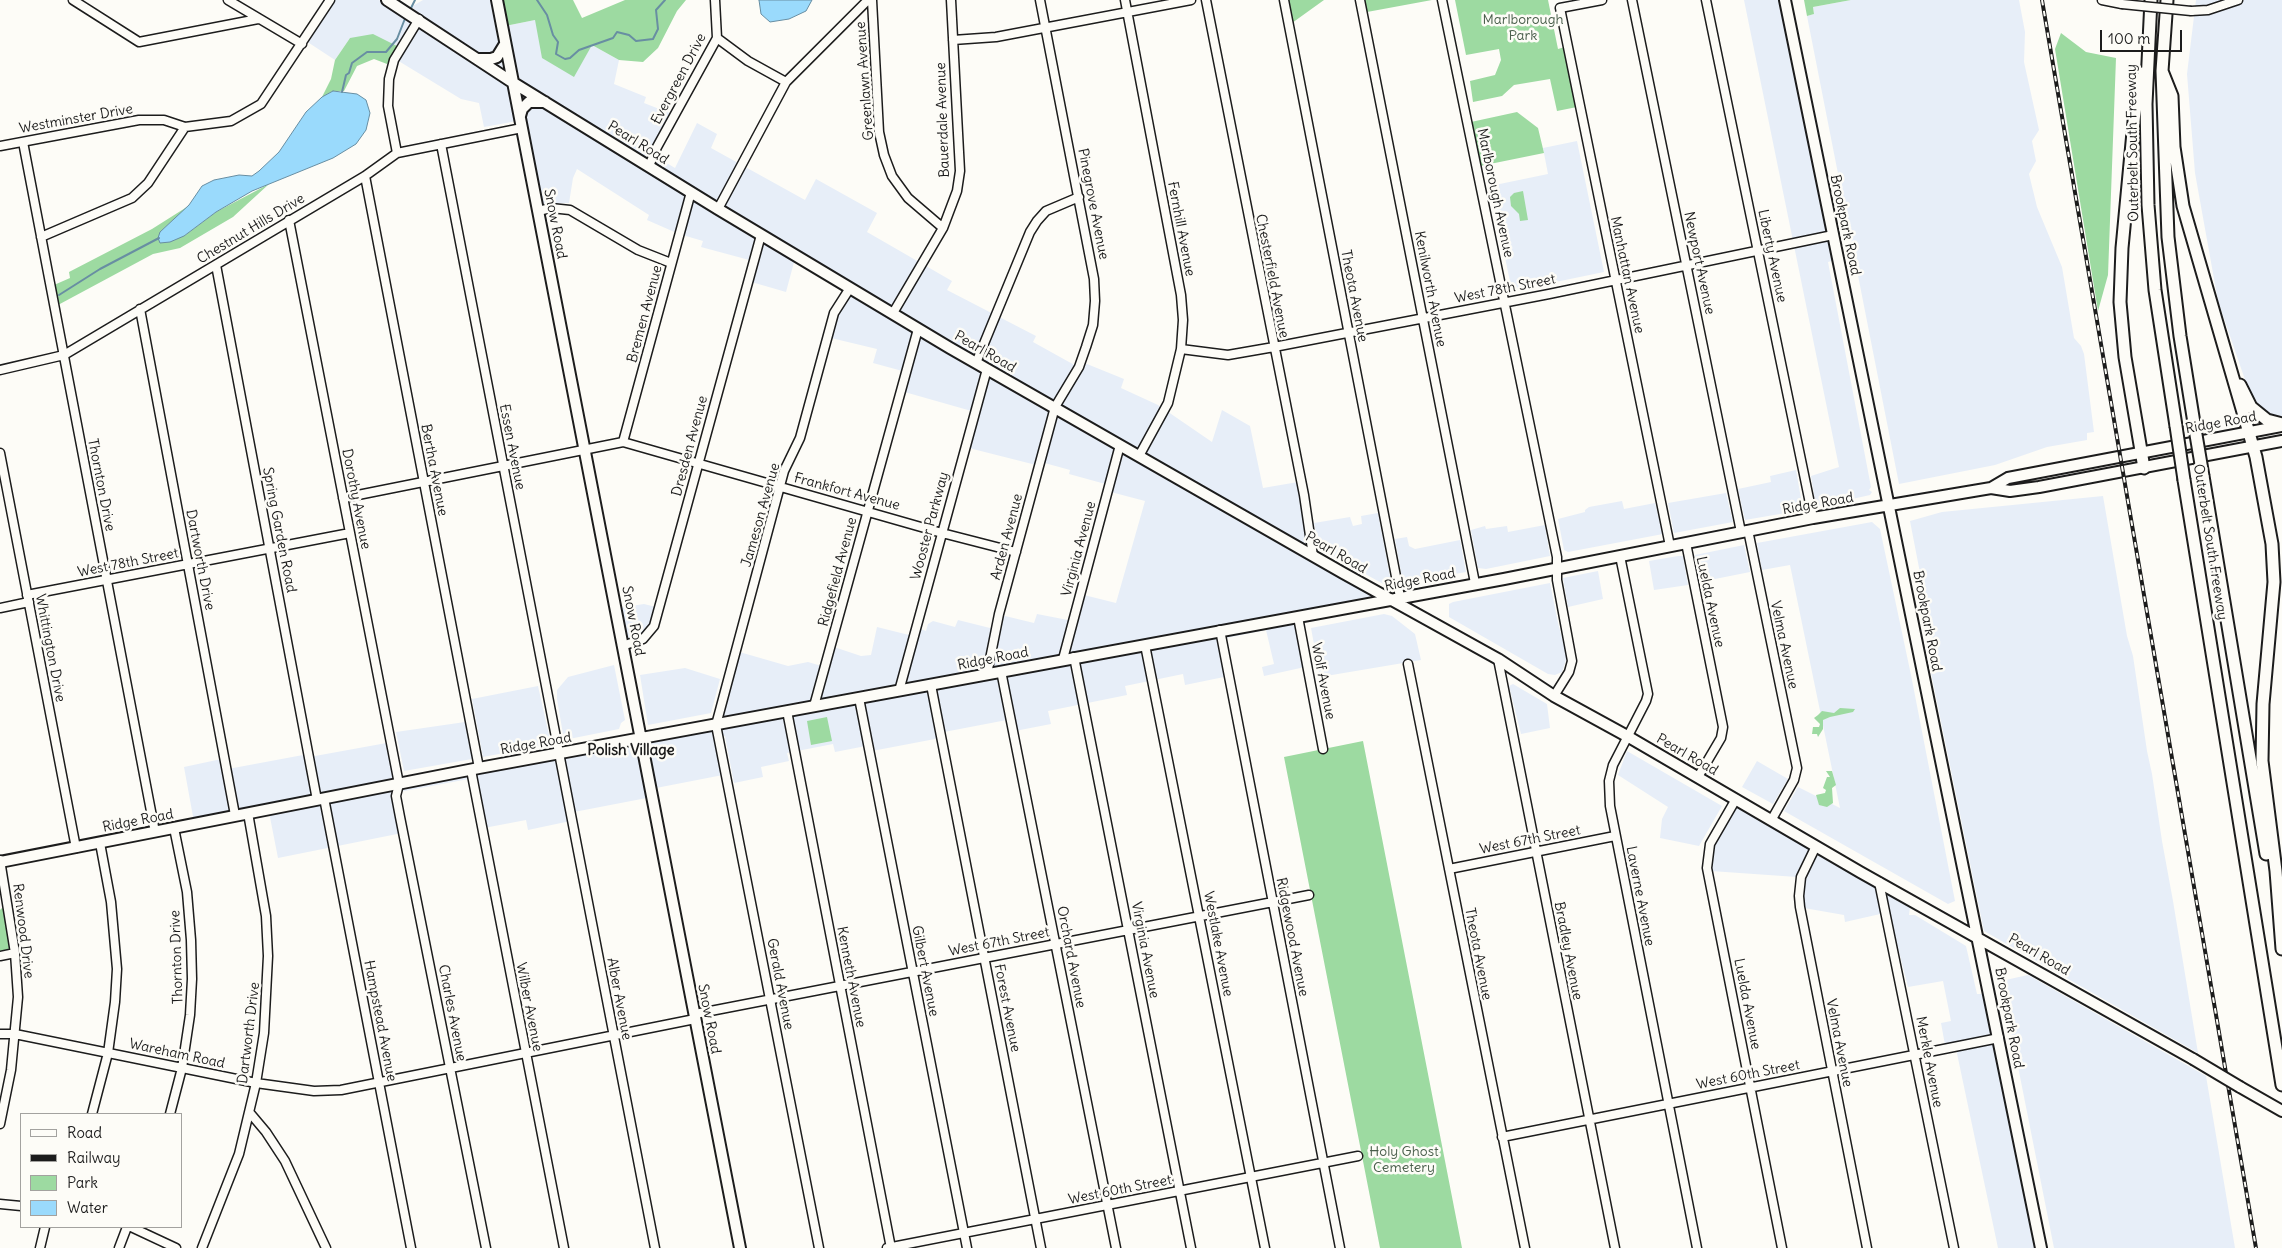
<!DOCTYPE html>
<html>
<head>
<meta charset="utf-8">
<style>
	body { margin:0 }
	#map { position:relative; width:2282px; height:1248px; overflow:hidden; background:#fdfcf7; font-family:Delius,sans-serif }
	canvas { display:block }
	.legend { position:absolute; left:20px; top:1113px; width:162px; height:115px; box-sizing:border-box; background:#fdfcf7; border:1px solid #a3a29f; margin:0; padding:6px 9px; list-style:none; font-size:15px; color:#1c1c1c }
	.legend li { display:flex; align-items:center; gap:10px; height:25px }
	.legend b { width:25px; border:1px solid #a3a29f }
	.scale { position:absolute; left:2100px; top:30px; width:82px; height:22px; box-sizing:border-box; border:2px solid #1c1c1c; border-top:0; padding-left:6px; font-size:15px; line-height:18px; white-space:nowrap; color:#1c1c1c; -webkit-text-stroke:4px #fdfcf7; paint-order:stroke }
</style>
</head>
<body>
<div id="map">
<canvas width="2282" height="1248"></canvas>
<ul class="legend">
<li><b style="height:6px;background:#fdfcf7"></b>Road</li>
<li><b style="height:6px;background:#1c1c1c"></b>Railway</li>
<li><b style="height:14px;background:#9ddaa1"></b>Park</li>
<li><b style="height:14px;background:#9adafc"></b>Water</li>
</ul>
<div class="scale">100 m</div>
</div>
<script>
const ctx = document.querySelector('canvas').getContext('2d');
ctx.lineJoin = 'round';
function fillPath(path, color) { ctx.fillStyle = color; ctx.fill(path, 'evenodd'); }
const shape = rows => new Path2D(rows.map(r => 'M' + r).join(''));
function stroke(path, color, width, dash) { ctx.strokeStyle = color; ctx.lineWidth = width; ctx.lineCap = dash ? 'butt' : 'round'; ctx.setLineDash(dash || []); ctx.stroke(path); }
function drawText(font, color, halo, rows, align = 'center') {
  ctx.font = font + ' Delius,sans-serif'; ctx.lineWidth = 5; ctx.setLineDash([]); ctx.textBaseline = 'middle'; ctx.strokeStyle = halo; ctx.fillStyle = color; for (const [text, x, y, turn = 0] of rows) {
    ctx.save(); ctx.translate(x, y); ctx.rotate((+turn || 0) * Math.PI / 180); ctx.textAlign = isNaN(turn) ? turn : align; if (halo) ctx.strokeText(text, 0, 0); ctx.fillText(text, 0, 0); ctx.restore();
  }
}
fillPath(shape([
	[333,0,379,0,510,85,517,121,484,127,479,103,461,99,392,57,350,38,335,60,306,41],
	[423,0,490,0,504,71,411,7],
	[1744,0,1782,0,1835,260,1828,262,1871,487,1869,490,1872,492,1870,495,1816,507,1811,476,1839,467],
	[1851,0,2019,0,2025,32,2024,62,2039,130,2032,141,2036,161,2029,174,2037,207,2062,267,2074,338,2081,346,2084,354,2094,432,2087,433,2087,440,2047,447,1995,465,1899,484,1807,16,1814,14,1813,7],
	[2196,0,2282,0,2282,421,2255,409,2218,301,2195,173,2187,74],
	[535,20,592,45,619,60,614,84,646,97,644,103,672,114,648,152,675,168,697,123,717,134,711,148,805,200,816,179,877,213,867,232,952,281,947,290,1036,336,1033,342,1078,367,1087,364,1124,379,1121,388,1158,405,1212,442,1222,410,1250,426,1263,488,1298,482,1310,553,1387,599,1295,615,1305,667,1264,676,1262,667,1274,664,1266,630,1217,640,1224,677,1185,685,1183,674,1125,686,1127,695,1048,711,1051,724,1015,731,1012,719,944,732,935,739,872,751,871,745,835,752,833,744,787,753,789,761,761,767,763,777,734,783,725,736,720,737,728,774,656,788,657,796,574,812,575,820,528,830,526,820,484,828,474,778,399,792,407,832,278,858,268,807,194,822,184,767,226,758,228,769,303,755,304,758,392,742,401,784,718,726,736,651,788,666,808,662,825,667,831,646,861,656,871,655,877,627,913,636,915,627,926,631,928,624,933,621,955,627,958,620,998,630,1001,615,1034,623,1037,614,1073,621,1080,594,1116,603,1145,501,1107,491,1109,485,1069,474,1070,470,1041,462,1040,466,965,447,975,412,901,391,906,372,873,363,877,349,827,337,836,309,853,283,797,251,786,292,748,281,753,261,701,247,703,241,679,234,647,220,649,215,577,169,573,178,569,203,540,204,505,26],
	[1577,141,1604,272,1512,291,1490,186,1548,174,1543,148],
	[1796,470,1803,510,1745,520,1738,489,1771,482,1770,476],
	[1726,493,1733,522,1674,533,1668,503],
	[2103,496,2127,636,2133,656,2147,751,2152,774,2162,841,2173,901,2198,1053,1984,931,1929,663,1937,661,1910,521,1942,512],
	[1622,501,1624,509,1655,503,1663,534,1568,552,1564,550,1558,519,1585,512,1585,510,1589,507],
	[1378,513,1391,582,1387,586,1320,549,1314,523,1350,517,1353,526,1362,524,1361,516],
	[1872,522,1880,529,1911,675,1955,901,1948,904,1784,811,1798,787,1840,808,1790,565,1762,570,1757,543],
	[1545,525,1550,556,1486,569,1478,568,1471,530,1485,526,1486,529,1507,526,1508,532],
	[1407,537,1409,546,1415,549,1460,540,1466,572,1403,583,1395,539],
	[1744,545,1750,572,1700,582,1695,555],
	[1678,556,1683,556,1688,585,1654,590,1649,561],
	[1598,571,1603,599,1568,607,1563,578],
	[1550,583,1558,623,1567,657,1562,672,1555,675,1548,674,1449,617,1449,604,1453,602],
	[644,604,656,607,651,625,639,638,625,643,618,608],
	[1384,614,1392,616,1415,634,1421,660,1320,677,1311,628],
	[614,665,625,720,621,723,619,729,564,740,557,699,557,690,568,677],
	[685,668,720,679,711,713,648,725,640,675],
	[1513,684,1547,704,1550,728,1521,734,1509,686],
	[538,686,551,744,483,757,472,699],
	[465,722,472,759,404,771,396,732],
	[1627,751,1722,806,1699,846,1660,838,1662,819,1668,807,1618,775],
	[1757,761,1788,779,1773,804,1742,787],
	[1737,808,1910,907,1909,915,1915,915,1966,946,1977,994,1982,994,2036,1248,1998,1248,1955,1044,1945,1045,1941,1023,1951,1021,1943,981,1908,987,1889,912,1845,922,1844,915,1804,908,1797,877,1711,871,1712,853,1721,831],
	[2028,975,2206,1076,2235,1248,2054,1248,2001,981]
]), '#e7eef8');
fillPath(shape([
	[500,0,573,0,582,18,625,0,686,0,677,11,658,48,643,62,619,60,592,45,574,77,542,58,535,20,505,26],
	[1288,0,1324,0,1292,23],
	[1364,0,1432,0,1367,12],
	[1455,0,1548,0,1558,49,1565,47,1577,107,1557,111,1550,79,1514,85,1502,96,1473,102,1470,81,1495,75,1501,60,1499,49,1466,55],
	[1804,0,1851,0,1813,7,1814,14,1807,16],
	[2061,33,2086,52,2116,58,2108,275,2098,311,2055,49],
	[373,34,397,46,387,64,374,59,357,66,344,91,333,91,322,97,331,79,335,60,350,38],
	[1517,112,1538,128,1544,153,1480,166,1471,122],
	[269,184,233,217,180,248,153,254,58,305,54,285,70,278,69,272,152,229,190,205,160,232,184,236,216,212],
	[1523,191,1528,220,1520,221,1519,214,1511,206,1510,197,1514,193],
	[1840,708,1855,709,1853,712,1830,717,1823,720,1823,729,1818,737,1817,734,1812,734,1813,727,1819,727,1820,724,1814,718,1818,715,1822,711,1834,713],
	[827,717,832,741,811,745,807,721],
	[1363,741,1462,1248,1380,1248,1284,757],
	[1826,771,1832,771,1836,785,1832,788,1833,803,1827,807,1819,805,1816,795,1825,793,1826,790,1823,788,1827,777,1830,777],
	[2,908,6,910,12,949,0,953,0,910]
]), '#9ddaa1');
const water = shape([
	[759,0,812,0,806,11,789,19,770,22,761,14,759,0],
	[333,91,357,94,366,100,370,113,366,130,356,144,333,158,252,191,216,212,184,236,170,242,160,243,158,238,160,232,189,205,202,186,214,180,239,175,252,176,259,171,279,152,306,112,322,97,333,91]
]);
fillPath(water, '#9adafc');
stroke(water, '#688ea2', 1);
stroke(shape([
	[537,0,547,15,553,35,558,42,556,54,565,59,570,58,579,50,613,38,617,32,629,35,636,41,653,39,658,29,656,10,665,0],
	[410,10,415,0],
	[342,92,346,75,349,73,352,63,367,52,386,52,397,39,406,16],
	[59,295,100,269,159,238]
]), '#688ea2', 2);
const minor = shape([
	[73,0,139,42,258,19],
	[228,0,302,44],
	[872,0,879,132,884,155,892,176,908,198,943,228],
	[1125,0,1181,295,1183,320,1181,349,1168,403,1139,456],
	[1206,0,1304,495,1313,556],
	[1284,0,1400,597],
	[1360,0,1475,583],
	[1442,0,1557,557,1557,580,1572,661,1569,672,1554,696],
	[1602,0,1560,8,1670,546],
	[1632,0,1741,532],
	[1706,0,1813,518],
	[2102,0,2122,4],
	[2191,11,2208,10,2238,0],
	[717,38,748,61,786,82],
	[953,40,996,37,1191,0],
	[23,142,155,832],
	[441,144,655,1248],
	[0,146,139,120,164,120,185,127],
	[397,153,388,106,389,79,394,60,419,19],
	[649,166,657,147,717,38,715,0],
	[365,176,479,768],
	[718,209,786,82,868,0],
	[538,211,551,208,570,210,638,250,671,263],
	[289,220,399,784,396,796,400,817,486,1248],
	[41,237,132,198,148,183,185,127,231,121,261,104,330,0],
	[216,265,317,800],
	[140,309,235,815],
	[893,313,943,228,957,191,960,171,951,0],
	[1181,349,1228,355,1274,347,1549,294,1833,235],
	[976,363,1030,232,1037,221,1046,211,1079,197],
	[0,370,64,355,365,176,397,153,522,128],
	[623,442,691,192],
	[0,453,76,848],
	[343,498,623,442,942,533,1016,552],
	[1748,530,1797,768,1794,780,1772,819],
	[1686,543,1723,727,1721,738,1698,777],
	[1620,556,1648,694,1646,701,1613,765,1609,781,1610,806,1697,1248],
	[27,595,350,533],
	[0,608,29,602],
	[1298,617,1323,749],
	[1220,630,1340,1248],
	[1145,645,1265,1248],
	[622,646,643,639,654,626,761,235],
	[1074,657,1191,1248],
	[1063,659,1120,445],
	[1498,659,1615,1248],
	[1408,664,1525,1248],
	[1001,671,1116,1248],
	[987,674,999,614,1055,407,1079,367,1086,347,1093,325,1095,301,1094,279,1040,0],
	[931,685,1041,1248],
	[899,691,987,369],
	[859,698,967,1248],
	[814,706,918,329],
	[787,711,891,1248],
	[471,770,564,1248],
	[324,798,411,1248],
	[1736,799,1710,844,1707,868,1782,1248],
	[1816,846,1801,877,1799,896,1800,907,1867,1248],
	[0,860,15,953,18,997,11,1070,0,1124],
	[1449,869,1615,836],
	[1879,882,1954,1248],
	[0,956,15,953],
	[695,1014,1309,895],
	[0,1034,15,1034,256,1083,314,1091,341,1090,695,1019],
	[250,1113,266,1132,285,1161,326,1248],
	[92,1114,108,1053,115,1002,117,969,111,902,100,843],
	[170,1114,182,1068,190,1015,192,979,191,940,187,892,174,828],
	[1502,1137,1999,1038],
	[0,1204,21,1206],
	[131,1227,176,1248],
	[40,1248,45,1227],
	[119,1248,127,1227],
	[202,1248,239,1154,256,1083,264,1033,268,956,266,916,248,813],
	[819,1248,716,725,784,471,800,438,834,313,850,288],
	[887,1248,1358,1156]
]);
const major = shape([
	[387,0,512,82,718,209,950,348,1343,573,1498,659,1554,696,1627,736,1860,872,2193,1059],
	[497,0,740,1248],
	[1785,0,2041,1248],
	[479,59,491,59,497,57,505,44],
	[520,116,522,109,529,102,545,102],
	[1991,488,2008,478,2282,426],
	[0,862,479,768,1504,579,1813,518,1991,488,2010,491,2039,487,2282,441],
	[2240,1087,2282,1111]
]);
const highway = shape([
	[2151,0,2146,104,2148,205,2155,290,2176,426],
	[2167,0,2162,71,2168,237,2180,336,2194,423],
	[2162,71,2172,96,2174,147,2183,206,2256,457,2272,544,2274,582,2263,704,2262,761,2276,871,2282,949],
	[2240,385,2251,407,2267,420,2282,424],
	[2144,468,2125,357,2120,302,2122,248,2137,90,2145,72],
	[2203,476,2266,854],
	[2184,480,2282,1085]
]);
stroke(minor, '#1c1c1c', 11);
stroke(major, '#1c1c1c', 14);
stroke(highway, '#1c1c1c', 15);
stroke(minor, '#fdfcf7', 8);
stroke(major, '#fdfcf7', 10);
stroke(highway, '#fdfcf7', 11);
const rail = shape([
	[2042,0,2256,1248]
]);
stroke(rail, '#1c1c1c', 4);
stroke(rail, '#fdfcf7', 2, [5.5]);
const minorBridge = shape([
	[2122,4,2191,11]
]);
const majorBridge = shape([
	[2193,1059,2240,1087]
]);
const highwayBridge = shape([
	[2194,423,2203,476],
	[2176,426,2184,480]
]);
stroke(minorBridge, '#1c1c1c', 11, []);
stroke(majorBridge, '#1c1c1c', 14, []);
stroke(highwayBridge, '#1c1c1c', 15, []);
stroke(minorBridge, '#fdfcf7', 8);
stroke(majorBridge, '#fdfcf7', 10);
stroke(highwayBridge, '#fdfcf7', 11);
drawText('14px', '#495e4b', '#fdfcf7', [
	["Marlborough",1523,20],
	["Park",1523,36],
	["Holy Ghost",1404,1152],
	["Cemetery",1404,1168]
]);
drawText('14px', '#1c1c1c', '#fdfcf7', [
	["Evergreen Drive",679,79,-62],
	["Greenlawn Avenue",865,81,-94],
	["Westminster Drive",76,119,-10],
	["Bauerdale Avenue",943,120,-92],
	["Pearl Road",638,143,32],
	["Outerbelt South Freeway",2133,143,-91],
	["Marlborough Avenue",1495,193,78],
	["Pinegrove Avenue",1093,204,79],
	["Snow Road",555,224,79],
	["Brookpark Road",1845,225,78],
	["Chestnut Hills Drive",251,229,-31],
	["Fernhill Avenue",1181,229,79],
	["Liberty Avenue",1772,256,78],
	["Newport Avenue",1699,263,78],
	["Manhattan Avenue",1627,275,78],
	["Chesterfield Avenue",1272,276,79],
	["Kenilworth Avenue",1430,289,79],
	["West 78th Street",1505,289,-11],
	["Theota Avenue",1354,296,79],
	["Bremen Avenue",645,314,-75],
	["Pearl Road",985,352,30],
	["Ridge Road",2221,423,-10],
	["Dresden Avenue",690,446,-75],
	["Essen Avenue",512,447,79],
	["Bertha Avenue",434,470,79],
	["Thornton Drive",101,485,79],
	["Frankfort Avenue",847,492,15],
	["Dorothy Avenue",356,499,79],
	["Ridge Road",1818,504,-10],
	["Jameson Avenue",761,515,-74],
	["Wooster Parkway",930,526,-75],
	["Spring Garden Road",279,530,79],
	["Arden Avenue",1007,537,-75],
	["Outerbelt South Freeway",2210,542,81],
	["Virginia Avenue",1079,549,-75],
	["Pearl Road",1336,553,30],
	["Dartworth Drive",200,560,79],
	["West 78th Street",128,563,-11],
	["Ridgefield Avenue",838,572,-75],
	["Ridge Road",1420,580,-11],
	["Luelda Avenue",1710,602,78],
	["Snow Road",633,621,79],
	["Brookpark Road",1927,621,79],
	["Velma Avenue",1784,645,78],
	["Whittington Drive",50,648,79],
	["Ridge Road",993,659,-11],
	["Wolf Avenue",1323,681,79],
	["Ridge Road",536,744,-10],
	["Pearl Road",1687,755,30],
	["Ridge Road",138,821,-11],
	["West 67th Street",1530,840,-11],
	["Laverne Avenue",1640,896,79],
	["Renwood Drive",23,931,83],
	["Ridgewood Avenue",1292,937,79],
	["West 67th Street",999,942,-11],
	["Westlake Avenue",1218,944,79],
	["Virginia Avenue",1145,950,79],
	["Bradley Avenue",1568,951,79],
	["Theota Avenue",1478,954,79],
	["Pearl Road",2039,955,30],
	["Thornton Drive",177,957,-92],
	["Orchard Avenue",1071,957,79],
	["Gilbert Avenue",925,971,79],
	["Kenneth Avenue",851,977,79],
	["Gerald Avenue",780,984,79],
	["Alber Avenue",619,999,79],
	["Luelda Avenue",1747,1004,79],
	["Wilber Avenue",529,1007,79],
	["Forest Avenue",1007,1008,79],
	["Charles Avenue",452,1013,79],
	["Brookpark Road",2009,1018,79],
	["Snow Road",709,1019,79],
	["Hampstead Avenue",380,1021,79],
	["Dartworth Drive",249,1033,-83],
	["Velma Avenue",1839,1043,79],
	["Wareham Road",177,1054,12],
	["Merkle Avenue",1929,1062,79],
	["West 60th Street",1748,1075,-11],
	["West 60th Street",1120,1190,-11]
]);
drawText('bold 15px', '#1c1c1c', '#fdfcf7', [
	["Polish Village",631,751]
]);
</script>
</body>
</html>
